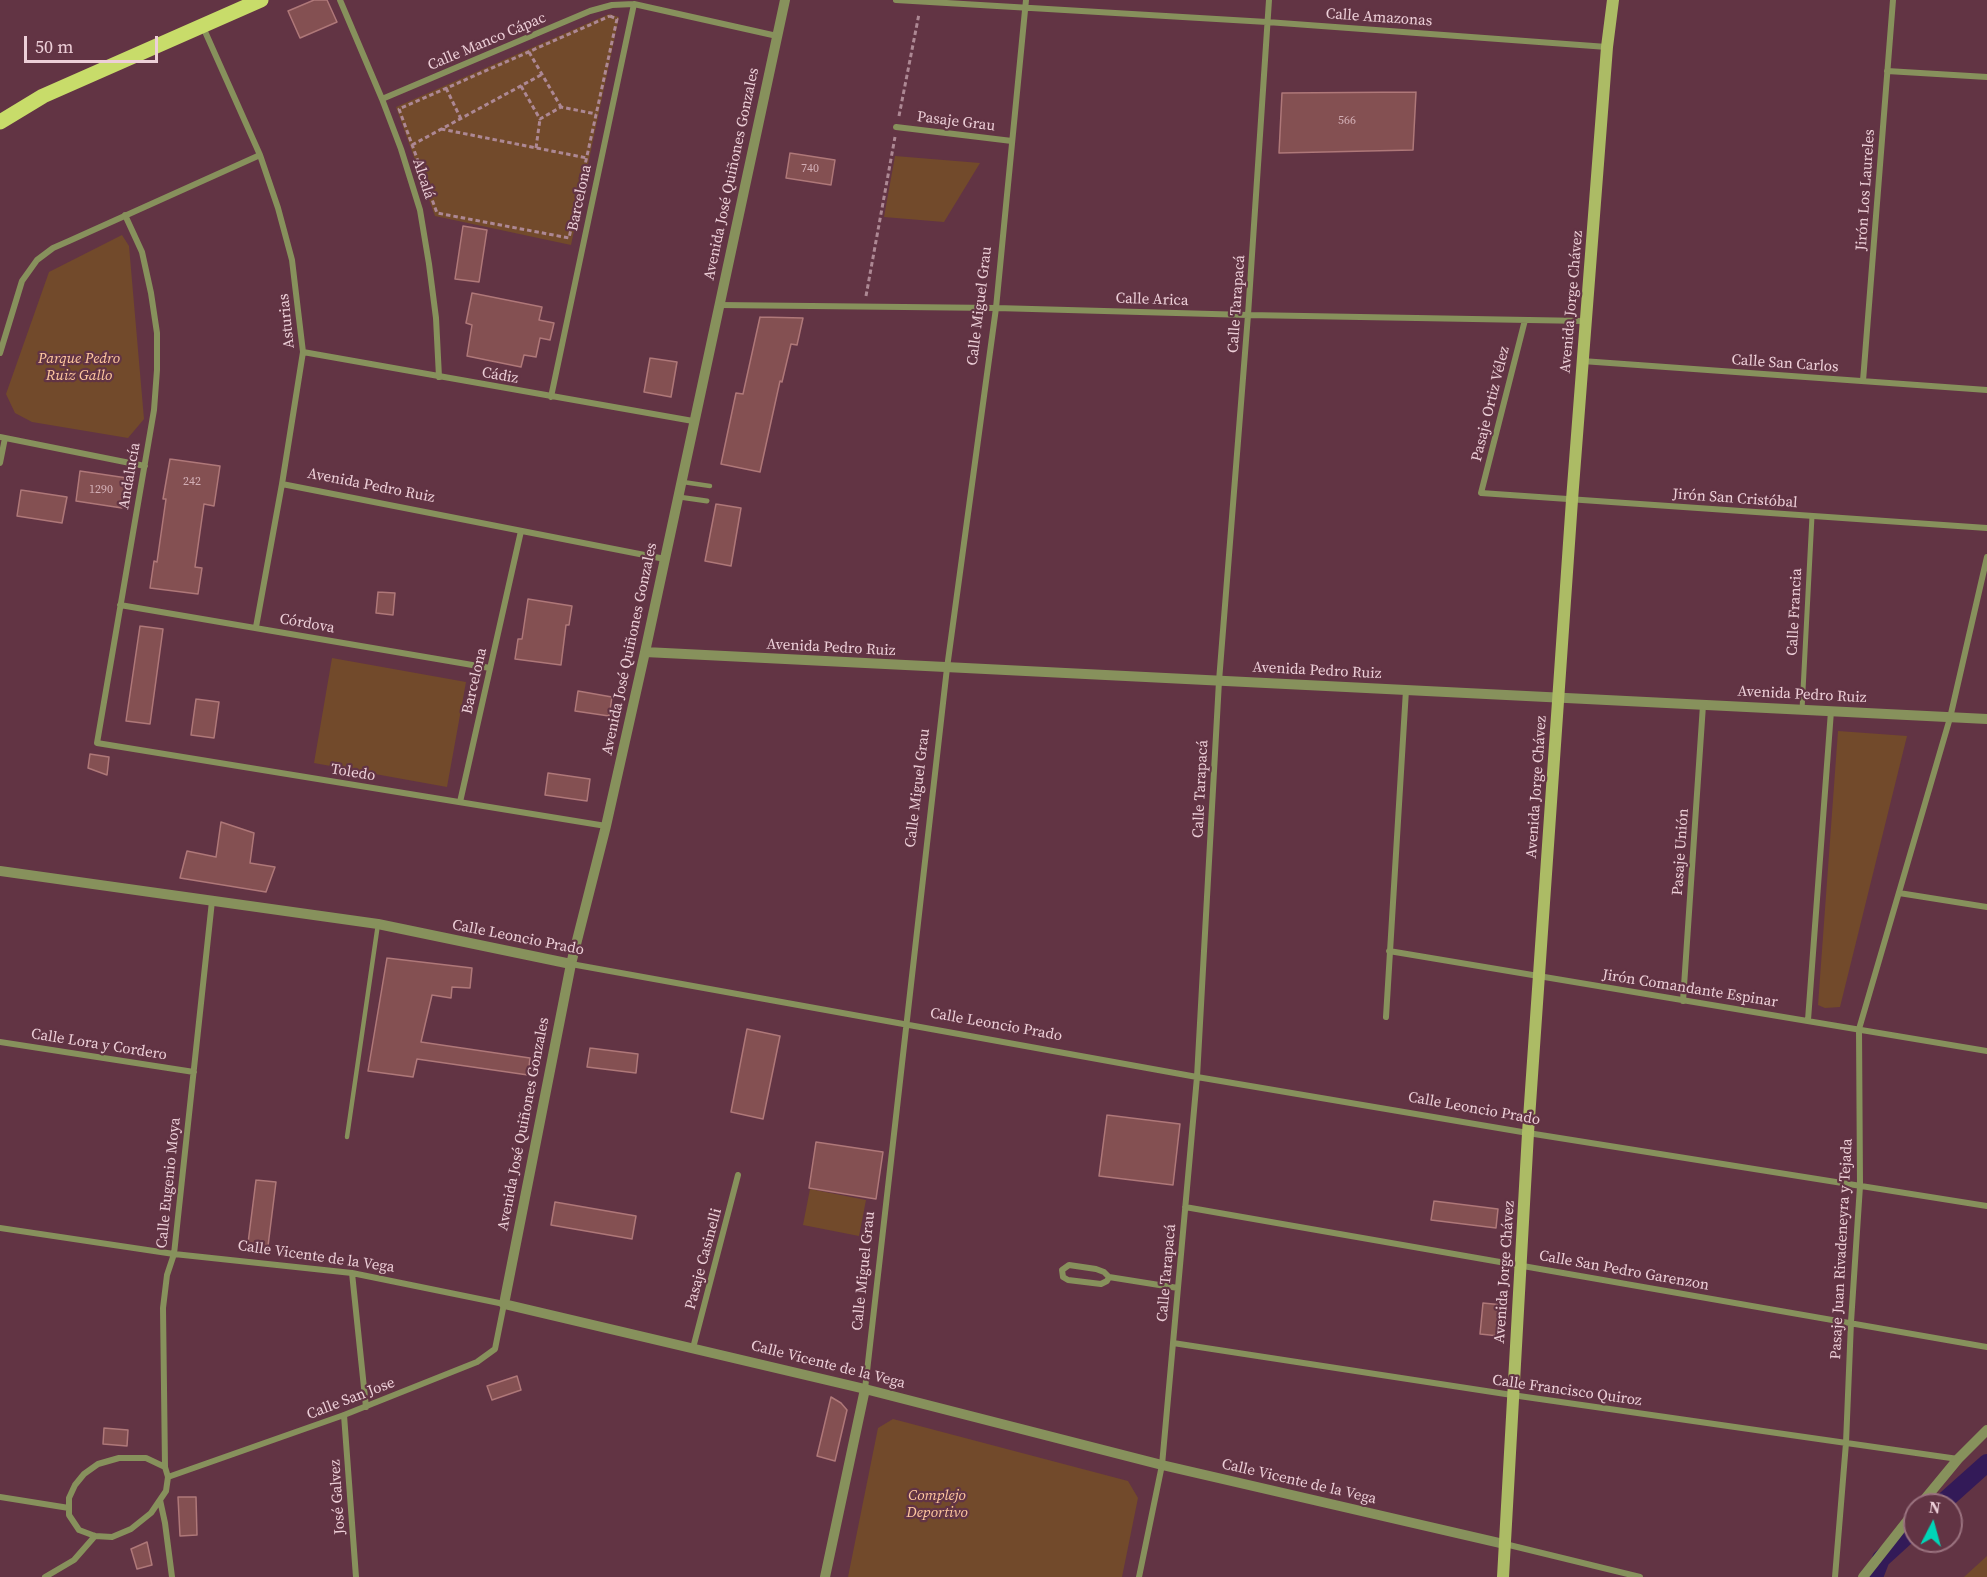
<!DOCTYPE html>
<html>
<head>
<meta charset="utf-8">
<style>
	body { margin:0 }
	#map { position:relative; width:1987px; height:1577px; overflow:hidden; background:#623444; font-family:"Source Serif 4",serif }
	canvas { display:block }
	.north { position:absolute; left:1903px; top:1493px; width:60px; height:60px; box-sizing:border-box; background:#623444; border:2px solid #9a727f; border-radius:50%; rotate:6deg; font-size:16px; font-weight:700; line-height:24px; text-align:center; color:#edcfd8 }
	.north::after { content:''; display:block; margin:auto; width:21px; height:27px; background:#00d5b7; clip-path:polygon(50% 0,100% 100%,50% 72%,0 100%) }
	.scale { position:absolute; left:24px; top:36px; width:134px; height:27px; box-sizing:border-box; border:3px solid #edcfd8; border-top:0; padding-left:8px; font-size:18px; line-height:21px; white-space:nowrap; color:#edcfd8; -webkit-text-stroke:4px #623444; paint-order:stroke }
</style>
</head>
<body>
<div id="map">
<canvas width="1987" height="1577"></canvas>
<div class="north">N</div>
<div class="scale">50 m</div>
</div>
<script>
const ctx = document.querySelector('canvas').getContext('2d');
ctx.lineJoin = 'round';
function fillPath(path, color) { ctx.fillStyle = color; ctx.fill(path, 'evenodd'); }
const shape = rows => new Path2D(rows.map(r => 'M' + r).join(''));
function stroke(path, color, width, dash) { ctx.strokeStyle = color; ctx.lineWidth = width; ctx.lineCap = dash ? 'butt' : 'round'; ctx.setLineDash(dash || []); ctx.stroke(path); }
function drawText(font, color, halo, rows, align = 'center') {
  ctx.font = font + ' "Source Serif 4",serif'; ctx.lineWidth = 4.5; ctx.setLineDash([]); ctx.textBaseline = 'middle'; ctx.strokeStyle = halo; ctx.fillStyle = color; for (const [text, x, y, turn = 0] of rows) {
    ctx.save(); ctx.translate(x, y); ctx.rotate((+turn || 0) * Math.PI / 180); ctx.textAlign = isNaN(turn) ? turn : align; if (halo) ctx.strokeText(text, 0, 0); ctx.fillText(text, 0, 0); ctx.restore();
  }
}
fillPath(shape([
	[609,14,619,17,571,245,435,216,396,107],
	[895,156,980,163,944,222,884,217],
	[122,235,129,246,144,419,128,438,32,422,15,413,6,394,49,272],
	[332,658,466,682,447,787,314,763],
	[1838,731,1907,736,1840,1007,1825,1008,1818,1005],
	[810,1189,866,1200,859,1236,803,1225],
	[893,1419,1128,1481,1138,1498,1122,1577,848,1577,878,1428],
	[1987,1556,1987,1577,1964,1577]
]), '#724a2b');
stroke(shape([
	[1940,1505,1987,1463],
	[1874,1577,1881,1559,1915,1528]
]), '#331a58', 18);
const building = shape([
	[314,0,327,0,337,22,300,38,288,11,314,0],
	[1416,92,1413,150,1279,153,1282,93,1416,92],
	[790,153,835,160,831,185,786,178,790,153],
	[463,226,487,230,479,282,455,279,463,226],
	[472,293,542,307,539,320,554,323,550,340,540,338,536,357,524,355,521,367,467,356,472,325,466,323,472,293],
	[760,317,803,318,797,345,791,344,782,382,780,381,760,472,721,464,736,393,743,394,760,317],
	[650,358,677,362,671,397,644,392,650,358],
	[170,459,220,466,214,506,204,504,195,567,202,568,198,594,150,588,154,561,157,562,166,499,163,499,170,459],
	[80,471,127,478,122,508,76,501,80,471],
	[21,490,67,497,62,523,17,516,21,490],
	[716,504,741,508,731,566,705,561,716,504],
	[378,592,395,593,393,615,376,613,378,592],
	[528,599,572,606,569,625,566,625,561,665,515,659,518,639,522,639,528,599],
	[140,626,163,629,150,724,126,721,140,626],
	[578,691,612,697,609,716,575,711,578,691],
	[196,699,219,702,214,738,191,735,196,699],
	[90,754,109,757,107,775,88,768,90,754],
	[548,773,590,779,587,801,545,795,548,773],
	[221,822,254,833,250,863,275,867,266,892,180,878,187,851,216,857,221,822],
	[387,958,472,968,470,988,452,987,451,998,432,995,421,1042,530,1058,528,1075,417,1059,413,1077,368,1071,387,958],
	[747,1029,780,1036,763,1119,731,1112,747,1029],
	[590,1048,638,1054,636,1073,587,1067,590,1048],
	[1107,1115,1180,1124,1173,1185,1099,1176,1107,1115],
	[816,1142,883,1152,876,1199,809,1188,816,1142],
	[256,1180,276,1182,267,1254,247,1251,256,1180],
	[1434,1201,1498,1209,1496,1228,1431,1220,1434,1201],
	[555,1202,636,1216,632,1239,551,1225,555,1202],
	[1483,1303,1503,1305,1499,1336,1480,1334,1483,1303],
	[517,1376,521,1390,492,1400,487,1386,517,1376],
	[831,1397,841,1403,847,1410,835,1461,817,1456,831,1397],
	[104,1428,128,1430,127,1446,103,1444,104,1428],
	[178,1497,196,1497,197,1535,180,1536,178,1497],
	[147,1542,152,1565,137,1569,131,1549,147,1542]
]);
fillPath(building, '#845052');
stroke(building, '#af7879', 1.5);
stroke(shape([
	[610,16,617,19,569,238,437,213,399,109,610,16],
	[529,52,561,107],
	[521,86,540,119,561,107,596,114],
	[446,88,461,119],
	[899,116,919,14],
	[441,129,587,158],
	[412,145,541,75],
	[536,148,540,119],
	[866,296,895,137]
]), '#ad8894', 3, [4.5, 3]);
stroke(shape([
	[683,482,710,486],
	[347,1137,378,924]
]), '#87915c', 4.5);
stroke(shape([
	[679,497,707,501],
	[1802,710,1812,516]
]), '#87915c', 5);
stroke(shape([
	[340,0,382,99,401,149,420,210,429,264,436,318,439,377],
	[896,0,1267,22,1607,47],
	[203,27,260,155,278,208,292,260,303,352,282,484,256,627],
	[1887,71,1987,77],
	[382,99,590,11,612,5,634,4,777,36],
	[896,127,1012,141],
	[125,215,142,252,151,293,157,333,157,370,154,410,97,743,606,826],
	[719,305,996,308,1248,315,1585,321],
	[1525,320,1481,493,1987,528],
	[303,352,693,421],
	[0,353,22,281,37,260,53,248,69,241,260,155],
	[1582,361,1987,390],
	[1863,381,1893,0],
	[551,397,634,4],
	[0,437,145,466],
	[0,463,5,438],
	[282,484,665,559],
	[120,605,490,668],
	[460,802,521,531],
	[1899,893,1987,907],
	[1389,951,1987,1051],
	[571,964,1197,1077,1528,1133,1987,1206],
	[1683,1001,1703,705],
	[1386,1017,1406,690],
	[1808,1020,1831,711],
	[0,1042,194,1072],
	[1185,1207,1987,1347],
	[0,1228,174,1254,352,1273,504,1304,495,1349,477,1362,344,1415,168,1477],
	[352,1273,366,1407],
	[1109,1277,1107,1281,1101,1284,1068,1280,1063,1277,1062,1270,1069,1265,1096,1269,1104,1272,1109,1277,1178,1288],
	[1173,1343,1512,1395,1958,1459],
	[693,1348,738,1175],
	[865,1389,947,668,996,308,1026,0],
	[344,1415,356,1577],
	[119,1458,146,1458,165,1467,168,1477,166,1491,151,1513,131,1529,112,1537,95,1536,79,1530,69,1515,69,1498,75,1485,84,1474,98,1464,119,1458],
	[165,1467,163,1308,167,1275,174,1254,212,901],
	[0,1497,69,1508],
	[160,1500,165,1523,172,1577],
	[1505,1544,1640,1577],
	[45,1577,74,1560,95,1536],
	[1139,1577,1162,1465,1197,1077,1219,681,1248,315,1269,0],
	[1835,1577,1846,1443,1851,1322,1860,1186,1859,1029,1950,718,1987,557]
]), '#87915c', 6);
stroke(shape([
	[785,0,645,652,606,826,571,964,504,1304,865,1389,1162,1465,1504,1544],
	[645,652,1987,719],
	[0,871,378,924,571,964],
	[1920,1505,1958,1459,1987,1430],
	[825,1577,865,1389],
	[1863,1577,1915,1511]
]), '#87915c', 10);
stroke(shape([
	[1503,1577,1528,1133,1572,500,1607,47,1613,0]
]), '#acbb65', 12);
stroke(shape([
	[0,122,43,96,261,0]
]), '#c8dc6a', 15);
drawText('12px', '#d3afb6', null, [
	["566",1347,121],
	["740",810,169],
	["242",192,482],
	["1290",101,490]
]);
drawText('15px', '#edcfd8', '#623444', [
	["Calle Amazonas",1379,18,4],
	["Calle Manco Cápac",487,42,-23],
	["Pasaje Grau",956,122,7],
	["Avenida José Quiñones Gonzales",732,174,-78],
	["Alcalá",423,179,72],
	["Jirón Los Laureles",1866,190,-86],
	["Barcelona",580,198,-78],
	["Calle Arica",1152,300,2],
	["Avenida Jorge Chávez",1572,302,-85],
	["Calle Tarapacá",1237,304,-86],
	["Calle Miguel Grau",980,306,-83],
	["Asturias",287,321,-96],
	["Calle San Carlos",1785,364,4],
	["Cádiz",500,376,10],
	["Pasaje Ortiz Vélez",1491,404,-76],
	["Andalucía",130,476,-80],
	["Avenida Pedro Ruiz",371,486,11],
	["Jirón San Cristóbal",1735,499,4],
	["Calle Francia",1795,612,-87],
	["Córdova",307,624,10],
	["Avenida Pedro Ruiz",831,648,3],
	["Avenida José Quiñones Gonzales",630,649,-78],
	["Avenida Pedro Ruiz",1317,671,3],
	["Barcelona",475,681,-77],
	["Avenida Pedro Ruiz",1802,695,3],
	["Toledo",353,773,9],
	["Avenida Jorge Chávez",1537,787,-86],
	["Calle Miguel Grau",918,788,-83],
	["Calle Tarapacá",1201,789,-87],
	["Pasaje Unión",1681,852,-86],
	["Calle Leoncio Prado",518,938,11],
	["Jirón Comandante Espinar",1690,989,9],
	["Calle Leoncio Prado",996,1025,10],
	["Calle Lora y Cordero",99,1045,9],
	["Calle Leoncio Prado",1474,1109,10],
	["Avenida José Quiñones Gonzales",524,1124,-79],
	["Calle Eugenio Moya",169,1183,-84],
	["Pasaje Juan Rivadeneyra y Tejada",1842,1249,-87],
	["Calle Vicente de la Vega",316,1257,8],
	["Pasaje Casinelli",704,1259,-75],
	["Calle Miguel Grau",864,1271,-84],
	["Calle San Pedro Garenzon",1624,1271,10],
	["Avenida Jorge Chávez",1505,1272,-86],
	["Calle Tarapacá",1167,1273,-85],
	["Calle Vicente de la Vega",828,1365,14],
	["Calle Francisco Quiroz",1567,1391,8],
	["Calle San Jose",351,1399,-21],
	["Calle Vicente de la Vega",1299,1482,13],
	["José Galvez",338,1497,-94]
]);
drawText('italic 15px', '#ffc8a0', '#623444', [
	["Parque Pedro",79,359],
	["Ruiz Gallo",79,376],
	["Complejo",937,1496],
	["Deportivo",937,1513]
]);
</script>
</body>
</html>
